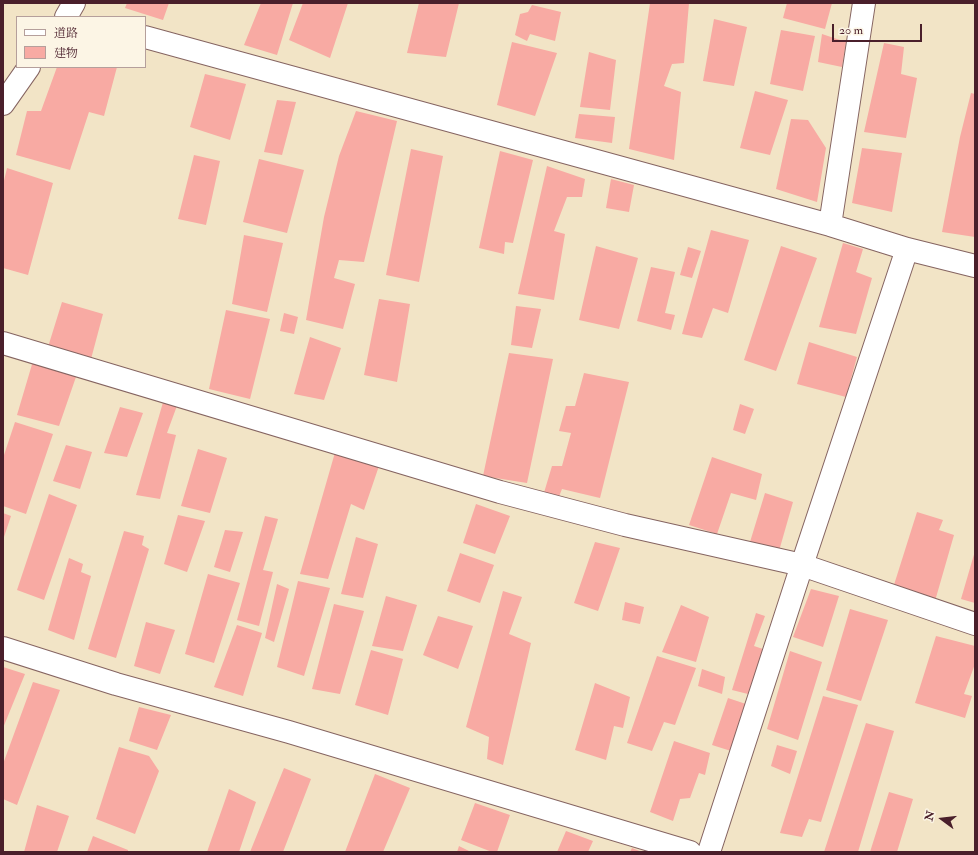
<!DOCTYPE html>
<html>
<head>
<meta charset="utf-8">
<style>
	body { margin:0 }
	#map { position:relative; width:978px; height:855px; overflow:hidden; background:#f2e4c6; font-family:"IM FELL Double Pica","Noto Serif JP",serif }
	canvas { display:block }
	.frame { position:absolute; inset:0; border:4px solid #4a1f2b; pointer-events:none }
	.legend { position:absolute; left:16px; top:16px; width:130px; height:52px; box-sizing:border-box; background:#fcf5e5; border:1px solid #b59f9b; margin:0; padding:5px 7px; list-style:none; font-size:12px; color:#4a1f2b }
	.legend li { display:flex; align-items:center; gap:8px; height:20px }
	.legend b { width:20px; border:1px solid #b59f9b }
	.north { position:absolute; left:922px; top:799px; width:40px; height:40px; -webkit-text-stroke:3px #fcf5e5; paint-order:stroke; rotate:285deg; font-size:11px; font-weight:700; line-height:16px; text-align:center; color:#4a1f2b }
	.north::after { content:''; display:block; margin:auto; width:14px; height:18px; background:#4a1f2b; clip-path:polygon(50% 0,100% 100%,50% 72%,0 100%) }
	.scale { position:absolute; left:832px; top:24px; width:90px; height:18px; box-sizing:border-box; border:2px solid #4a1f2b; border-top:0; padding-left:5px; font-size:12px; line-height:14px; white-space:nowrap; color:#4a1f2b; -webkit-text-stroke:3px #fcf5e5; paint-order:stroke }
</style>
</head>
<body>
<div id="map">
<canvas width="978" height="855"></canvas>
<div class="frame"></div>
<ul class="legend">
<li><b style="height:5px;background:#fff"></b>道路</li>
<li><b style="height:11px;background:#f8aaa3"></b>建物</li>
</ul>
<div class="north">N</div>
<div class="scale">20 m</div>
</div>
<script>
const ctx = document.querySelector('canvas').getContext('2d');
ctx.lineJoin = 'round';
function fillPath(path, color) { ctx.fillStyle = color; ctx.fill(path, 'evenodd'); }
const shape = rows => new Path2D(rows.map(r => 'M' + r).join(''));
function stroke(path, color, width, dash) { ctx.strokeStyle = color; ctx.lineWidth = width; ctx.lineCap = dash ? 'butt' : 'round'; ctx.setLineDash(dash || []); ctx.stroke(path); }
fillPath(shape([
	[127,3,169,3,163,20,125,8],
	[261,3,293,3,277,55,244,45],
	[303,3,348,3,330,58,289,40],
	[419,3,459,3,446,57,407,53],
	[650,3,689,3,684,63,672,64,664,86,681,92,674,160,629,149],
	[787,3,832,3,825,29,783,18],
	[532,5,561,12,555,41,530,34,527,41,515,35,520,14,528,12],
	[714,19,747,27,734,86,703,81],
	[781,30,815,36,803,91,770,84],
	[822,34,846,42,842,67,818,62],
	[512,42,557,53,535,116,497,105],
	[884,43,904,47,901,74,917,78,906,138,864,132],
	[589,52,616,60,610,110,580,107],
	[57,67,117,67,104,116,89,112,70,170,16,155,27,111,41,111],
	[205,74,246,84,230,140,190,127],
	[755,91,788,100,770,155,740,148],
	[971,93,975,94,975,237,942,232,960,137],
	[277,100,296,102,282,155,264,152],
	[356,111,397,121,364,262,339,260,334,278,355,284,343,329,306,320,324,217,339,156],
	[579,114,615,117,612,143,575,138],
	[791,119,808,120,826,148,817,202,776,189],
	[862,148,902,153,892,212,852,203],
	[411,149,443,156,419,282,386,275],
	[500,151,533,160,513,243,505,242,504,254,479,248],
	[194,155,220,161,206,225,178,219],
	[259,159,304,170,287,233,243,222],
	[547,166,585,179,582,197,567,197,554,231,565,234,554,300,518,294],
	[7,168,53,183,28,275,3,268,3,185],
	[611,179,634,185,629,212,606,208],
	[711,230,749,240,728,313,713,308,702,338,682,334],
	[244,235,283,243,267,312,232,304],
	[843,243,863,249,856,272,872,278,856,334,819,327],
	[596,246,638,258,619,329,579,320],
	[781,246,817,258,776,371,744,360],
	[688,247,701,251,692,278,680,275],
	[651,267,675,272,665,313,675,315,671,330,637,321],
	[379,299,410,304,397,382,364,375],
	[62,302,103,314,91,359,48,347],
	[516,306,541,309,532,348,511,345],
	[226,310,270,319,250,399,209,389],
	[284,313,298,317,294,334,280,331],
	[310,337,341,348,324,400,294,394],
	[809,342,857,357,846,397,797,384],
	[509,353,553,359,527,483,483,476],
	[33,361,77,374,59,426,17,415],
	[584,373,629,382,600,498,562,489,558,499,543,496,552,466,562,466,571,433,559,431,566,406,575,406],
	[164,399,178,403,167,433,176,435,160,499,136,495],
	[740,404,754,409,745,434,733,430],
	[120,407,143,413,127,457,104,453],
	[15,422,53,434,26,514,3,506,3,458],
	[66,445,92,452,80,489,53,481],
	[198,449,227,458,210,513,181,506],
	[336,449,380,463,364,510,351,504,328,579,300,574],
	[712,457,762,474,756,500,731,493,717,534,689,525],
	[765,493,793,502,779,551,750,542],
	[49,494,77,505,44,600,17,590],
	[476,504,510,516,495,554,463,543],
	[917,512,943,520,939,530,954,535,935,601,893,588],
	[3,513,11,516,3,540],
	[178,515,205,521,187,572,164,564],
	[265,516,278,519,263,570,273,572,259,626,237,620],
	[225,530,243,532,230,572,214,567],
	[124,531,144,536,142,545,149,549,116,658,88,649],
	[356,537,378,544,363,598,341,594],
	[595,542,620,548,598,611,574,603],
	[975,551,975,603,961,599],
	[460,553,494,565,480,603,447,591],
	[69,558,83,564,81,572,91,576,74,640,48,630],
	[208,574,240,583,214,663,185,654],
	[298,581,330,588,304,676,277,667],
	[277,584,289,589,274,642,265,638],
	[811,589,839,596,823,647,793,637],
	[503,591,522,597,509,634,531,643,503,765,487,759,489,737,466,727],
	[386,596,417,605,403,651,372,646],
	[625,602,644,607,640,624,622,620],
	[334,604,364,611,340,694,312,689],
	[681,605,709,617,696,662,662,652],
	[850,609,888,620,861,701,826,690],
	[756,613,765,616,754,646,763,649,752,695,732,690],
	[438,616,473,626,458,669,423,655],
	[146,622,175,630,160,674,134,666],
	[237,625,262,633,243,696,214,687],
	[936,636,975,646,975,664,964,694,972,696,965,718,915,703],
	[371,650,403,659,388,715,355,705],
	[790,651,822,662,798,740,767,729],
	[657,656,696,668,675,725,664,722,652,751,627,743],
	[3,667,25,674,3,728],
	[702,669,725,677,722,694,698,686],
	[33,682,60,690,17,805,3,799,3,764],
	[595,683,630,697,623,728,614,726,606,760,575,750],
	[823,696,858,705,821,822,809,819,802,837,780,833],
	[728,698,746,704,731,751,712,745],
	[139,707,171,715,157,750,129,741],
	[866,723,894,731,858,852,824,852],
	[674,741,710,753,705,775,699,773,690,798,680,799,673,821,650,812],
	[777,745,797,751,790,774,771,766],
	[119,747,149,756,159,771,135,834,96,819],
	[284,768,311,779,283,852,250,852],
	[375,774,410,788,383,852,345,852],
	[229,789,256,802,239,852,207,852],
	[889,792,913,799,897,852,870,852],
	[475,803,510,815,497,852,492,852,461,840],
	[37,805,69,816,57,852,24,852],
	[566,831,593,841,588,852,557,852],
	[93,836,128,850,128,852,87,852],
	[459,846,471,852,457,852],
	[632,848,642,852,630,852]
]), '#f8aaa3');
const minor = shape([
	[66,17,74,3],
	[145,37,830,225,907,249,975,266],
	[3,104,29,67],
	[830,225,864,3],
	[3,343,500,492,625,525,802,565,975,624],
	[3,648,116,684,289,732,690,852],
	[709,852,802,565,907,249]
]);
stroke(minor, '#856461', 24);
stroke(minor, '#fff', 22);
</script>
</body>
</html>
